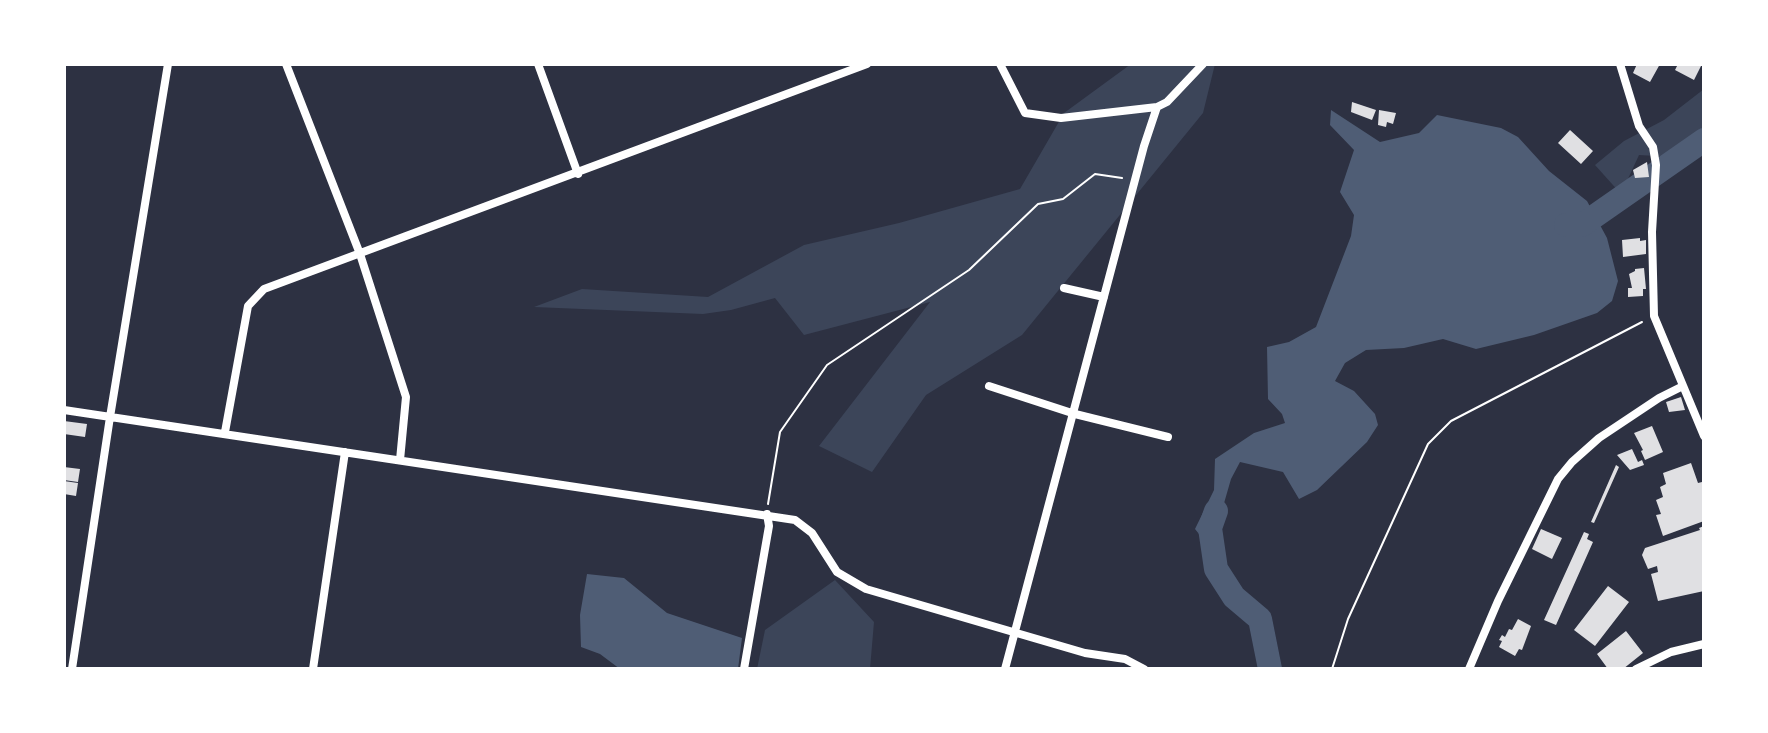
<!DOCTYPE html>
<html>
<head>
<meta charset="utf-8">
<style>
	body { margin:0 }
	#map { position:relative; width:1768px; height:733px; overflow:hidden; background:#2d3142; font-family:Lato,sans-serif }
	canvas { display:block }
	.frame { position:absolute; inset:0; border:66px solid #fff; pointer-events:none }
</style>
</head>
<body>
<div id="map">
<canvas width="1768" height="733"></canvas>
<div class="frame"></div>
</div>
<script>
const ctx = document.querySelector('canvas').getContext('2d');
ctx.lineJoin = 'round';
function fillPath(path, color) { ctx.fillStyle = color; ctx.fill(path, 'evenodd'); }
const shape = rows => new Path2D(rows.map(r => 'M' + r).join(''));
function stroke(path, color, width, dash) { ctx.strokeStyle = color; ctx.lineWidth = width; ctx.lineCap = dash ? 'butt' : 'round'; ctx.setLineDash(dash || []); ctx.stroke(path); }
fillPath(shape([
	[1131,64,1215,64,1203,113,1022,335,926,395,872,472,819,446,930,302,804,335,775,298,731,310,703,314,534,307,582,289,708,297,804,245,899,223,1020,189,1064,113],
	[1704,89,1704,141,1672,157,1639,155,1621,194,1595,165,1624,141,1664,120],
	[835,580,874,622,870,669,757,669,765,630]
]), '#3c4559');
fillPath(shape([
	[1331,110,1380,142,1419,133,1437,115,1501,128,1518,137,1549,171,1587,201,1607,238,1618,281,1612,301,1597,313,1534,335,1476,349,1443,339,1404,348,1366,350,1345,363,1335,381,1354,391,1375,414,1378,425,1367,442,1317,490,1299,499,1283,472,1240,462,1231,479,1214,538,1207,544,1195,529,1214,490,1215,459,1254,433,1285,423,1282,414,1268,399,1267,347,1289,342,1316,327,1351,236,1354,215,1340,192,1354,150,1330,125],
	[587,574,624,578,667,613,742,638,738,669,620,669,600,654,581,647,580,615]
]), '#4f5d75');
stroke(shape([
	[1566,225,1582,225,1704,140],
	[1216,511,1210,528,1216,569,1234,597,1260,619,1270,669]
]), '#4f5d75', 24);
fillPath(shape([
	[1637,64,1660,64,1650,82,1633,73],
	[1678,64,1702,64,1694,80,1675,70],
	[1352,102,1376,110,1372,120,1351,112],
	[1379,110,1396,113,1393,124,1387,122,1386,127,1378,125],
	[1570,130,1593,151,1581,164,1558,143],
	[1647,162,1649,177,1635,178,1633,170],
	[1640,238,1640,241,1646,240,1646,254,1623,257,1622,240],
	[1644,268,1646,289,1643,289,1643,296,1628,297,1628,288,1632,288,1629,274,1635,271,1635,269],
	[1681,397,1685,410,1669,412,1666,402],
	[64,421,87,424,85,437,64,434],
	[1652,426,1663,452,1645,460,1641,451,1643,450,1634,433],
	[1632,449,1638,462,1642,460,1644,465,1630,470,1617,455],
	[1691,463,1698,483,1702,482,1704,489,1704,521,1663,536,1656,515,1661,514,1656,500,1663,497,1660,487,1666,484,1663,473],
	[1616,465,1619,467,1594,523,1591,522],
	[64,467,80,469,78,482,64,480],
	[64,481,78,483,76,496,64,494],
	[1704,526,1704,591,1658,601,1651,574,1658,572,1657,566,1648,569,1642,555,1645,548,1700,530,1699,528],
	[1541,529,1562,538,1552,559,1532,549],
	[1584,532,1589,534,1587,539,1593,542,1556,625,1544,620],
	[1608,586,1629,602,1595,646,1574,630],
	[1518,619,1531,626,1522,650,1519,649,1515,656,1499,647,1502,641,1499,640,1502,635,1505,637,1509,629,1512,630],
	[1626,631,1643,653,1623,669,1608,669,1597,654]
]), '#e0e0e3');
stroke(shape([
	[768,504,780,432,827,365,969,270,1038,204,1063,199,1095,174,1122,178],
	[1332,669,1348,619,1428,444,1451,421,1642,322]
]), '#fff', 2);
stroke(shape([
	[286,64,360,254,406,397,400,460],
	[538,64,578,174],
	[1000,64,1025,113,1061,118,1157,107,1167,102,1203,64],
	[1620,64,1639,126,1653,147,1656,165,1652,232,1654,316,1704,436],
	[1064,288,1104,297],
	[989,386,1075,414,1168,437],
	[64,410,795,520,812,533,837,572,866,589,1085,653,1125,659,1144,669],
	[225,432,248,306,264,289,867,64],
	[72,669,110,417,168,64],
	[313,669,345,452],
	[744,669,769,526,767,514],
	[1005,669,1144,146,1157,107],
	[1469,669,1498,601,1558,479,1572,462,1599,438,1659,398,1683,386],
	[1636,669,1671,652,1704,644]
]), '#fff', 8);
</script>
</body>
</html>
